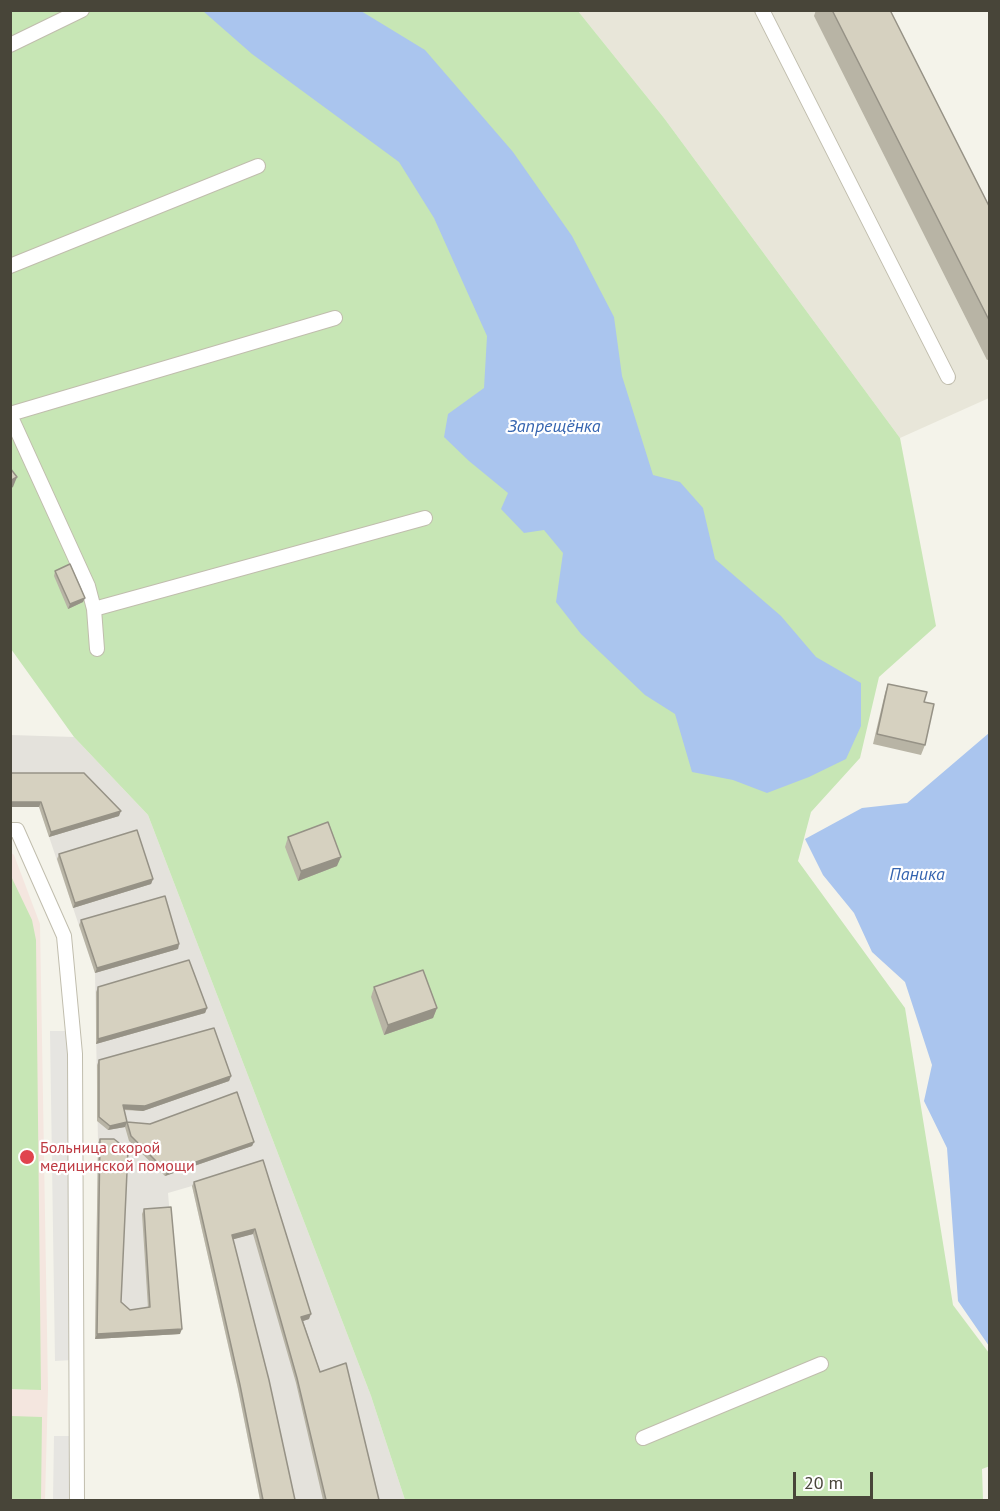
<!DOCTYPE html>
<html>
<head>
<meta charset="utf-8">
<style>
	body { margin:0 }
	#map { position:relative; width:1000px; height:1511px; overflow:hidden; background:#f4f3ea; font-family:"PT Sans",sans-serif }
	canvas { display:block }
	.frame { position:absolute; inset:0; border:12px solid #484539; pointer-events:none }
	.scale { position:absolute; left:793px; top:1472px; width:80px; height:27px; box-sizing:border-box; border:3px solid #484539; border-top:0; padding-left:8px; font-size:18px; line-height:21px; white-space:nowrap; color:#484539; -webkit-text-stroke:4px #fff; paint-order:stroke }
</style>
</head>
<body>
<div id="map">
<canvas width="1000" height="1511"></canvas>
<div class="frame"></div>
<div class="scale">20 m</div>
</div>
<script>
const ctx = document.querySelector('canvas').getContext('2d');
ctx.lineJoin = 'round';
function fillPath(path, color) { ctx.fillStyle = color; ctx.fill(path, 'evenodd'); }
const shape = rows => new Path2D(rows.map(r => 'M' + r).join(''));
function stroke(path, color, width, dash) { ctx.strokeStyle = color; ctx.lineWidth = width; ctx.lineCap = dash ? 'butt' : 'round'; ctx.setLineDash(dash || []); ctx.stroke(path); }
function drawText(font, color, halo, rows, align = 'center') {
  ctx.font = font + ' "PT Sans",sans-serif'; ctx.lineWidth = 4.5; ctx.setLineDash([]); ctx.textBaseline = 'middle'; ctx.strokeStyle = halo; ctx.fillStyle = color; for (const [text, x, y, turn = 0] of rows) {
    ctx.save(); ctx.translate(x, y); ctx.rotate((+turn || 0) * Math.PI / 180); ctx.textAlign = isNaN(turn) ? turn : align; if (halo) ctx.strokeText(text, 0, 0); ctx.fillText(text, 0, 0); ctx.restore();
  }
}
fillPath(shape([
	[578,11,884,11,989,213,989,398,900,438,664,118]
]), '#e8e6d9');
fillPath(shape([
	[11,735,74,737,148,815,371,1396,405,1500,260,1500,238,1389,192,1186,168,1193,180,1334,95,1339,98,1143,95,973,39,807,11,807]
]), '#e4e2dc');
fillPath(shape([
	[10,852,14,855,40,924,48,1389,45,1500,11,1500]
]), '#f4e6df');
fillPath(shape([
	[10,11,578,11,664,118,900,438,936,626,879,677,860,758,811,812,798,861,905,1008,953,1305,989,1353,990,1466,982,1469,983,1500,405,1500,371,1396,148,815,74,737,11,649],
	[10,874,32,920,36,940,41,1390,11,1389],
	[11,1416,42,1417,41,1500,11,1500]
]), '#c7e6b5');
fillPath(shape([
	[50,1031,70,1031,73,1360,55,1361],
	[54,1436,76,1436,76,1500,53,1500]
]), '#e6e5e1');
fillPath(shape([
	[203,11,361,11,425,50,513,152,572,236,614,317,622,376,653,475,680,482,703,508,715,559,781,616,816,657,861,683,861,726,846,759,809,777,767,793,733,780,692,772,675,714,645,695,581,634,556,602,563,553,544,530,524,533,501,509,508,493,469,461,444,437,448,414,484,388,487,336,434,218,399,162,252,54],
	[989,733,989,1346,958,1301,947,1148,924,1101,932,1065,905,982,872,952,854,913,823,875,805,839,862,808,907,803]
]), '#aac5ee');
const lane = shape([
	[762,10,948,377],
	[10,45,82,10],
	[10,266,258,166],
	[10,414,335,318],
	[10,415,88,586,94,609,97,649],
	[94,609,425,518],
	[10,830,17,830,64,936,75,1054,77,1500],
	[643,1438,821,1364]
]);
stroke(lane, '#c0bdad', 16);
stroke(lane, '#fff', 14);
fillPath(shape([
	[816,10,890,10,990,208,990,359,987,360,814,16],
	[55,571,83,602,68,609,54,576],
	[888,684,925,745,921,755,873,744,885,693],
	[10,773,119,816,49,837,39,807,10,807],
	[288,837,337,866,298,881,285,847],
	[59,854,153,879,151,884,73,908,57,859],
	[81,920,179,944,178,949,95,973,79,925],
	[98,987,207,1008,205,1013,96,1044,96,992],
	[374,987,437,1008,433,1018,384,1035,371,997],
	[99,1060,231,1076,229,1081,143,1111,124,1110,127,1122,254,1142,252,1146,165,1176,129,1141,125,1127,108,1130,97,1121,97,1065],
	[100,1139,121,1302,130,1310,148,1308,142,1214,144,1209,180,1334,95,1339,98,1143],
	[263,1160,309,1319,303,1321,320,1372,379,1500,323,1500,296,1383,253,1234,233,1239,295,1500,260,1500,238,1389,192,1186,194,1182]
]), '#b8b4a5');
fillPath(shape([
	[17,477,13,487,10,489,10,481],
	[85,598,83,602,68,609,70,604],
	[10,802,41,802,39,807,10,807],
	[121,811,119,816,49,837,51,832],
	[341,857,337,866,298,881,301,871],
	[153,879,151,884,73,908,75,903],
	[179,944,178,949,95,973,97,968],
	[207,1008,205,1013,96,1044,98,1039],
	[437,1008,433,1018,384,1035,388,1025],
	[231,1076,229,1081,143,1111,122,1109,123,1105],
	[127,1122,125,1127,108,1130,110,1126],
	[254,1142,252,1146,165,1176,167,1172],
	[255,1229,253,1234,231,1240,232,1235],
	[311,1314,309,1319,300,1322,301,1317],
	[182,1329,180,1334,95,1339,97,1334]
]), '#969286');
const building = shape([
	[832,10,890,10,990,208,990,322,832,10],
	[10,468,17,477,10,481,10,468],
	[70,564,85,598,70,604,55,571,70,564],
	[888,684,927,692,924,702,934,704,925,745,877,734,888,684],
	[10,773,84,773,121,811,51,832,41,802,10,802,10,773],
	[328,822,341,857,301,871,288,837,328,822],
	[137,830,153,879,75,903,59,854,137,830],
	[165,896,179,944,97,968,81,920,165,896],
	[189,960,207,1008,98,1039,98,987,189,960],
	[423,970,437,1008,388,1025,374,987,423,970],
	[214,1028,231,1076,145,1106,123,1105,127,1122,150,1124,237,1092,254,1142,167,1172,131,1136,127,1122,110,1126,99,1117,99,1060,214,1028],
	[100,1139,114,1139,128,1150,121,1302,130,1310,150,1307,144,1209,171,1207,182,1329,97,1334,100,1139],
	[263,1160,311,1314,301,1317,320,1372,346,1363,379,1500,326,1500,297,1378,255,1229,232,1235,269,1380,295,1500,263,1500,240,1385,194,1182,263,1160]
]);
fillPath(building, '#d6d1c0');
stroke(building, '#969286', 1.5);
for (const [x, y, r, color] of [
	[27,1157,8,"#e0444e"]
]) { const dot = new Path2D(); dot.arc(x, y, r, 0, 2 * Math.PI); ctx.fillStyle = color; ctx.fill(dot); stroke(dot, '#fff', 2); }
drawText('16px', '#be3a42', '#fff', [
	["Больница скорой",40,1148],
	["медицинской помощи",40,1166]
], 'left');
drawText('italic 18px', '#3665b0', '#fff', [
	["Запрещёнка",554,427],
	["Паника",917,875]
]);
</script>
</body>
</html>
